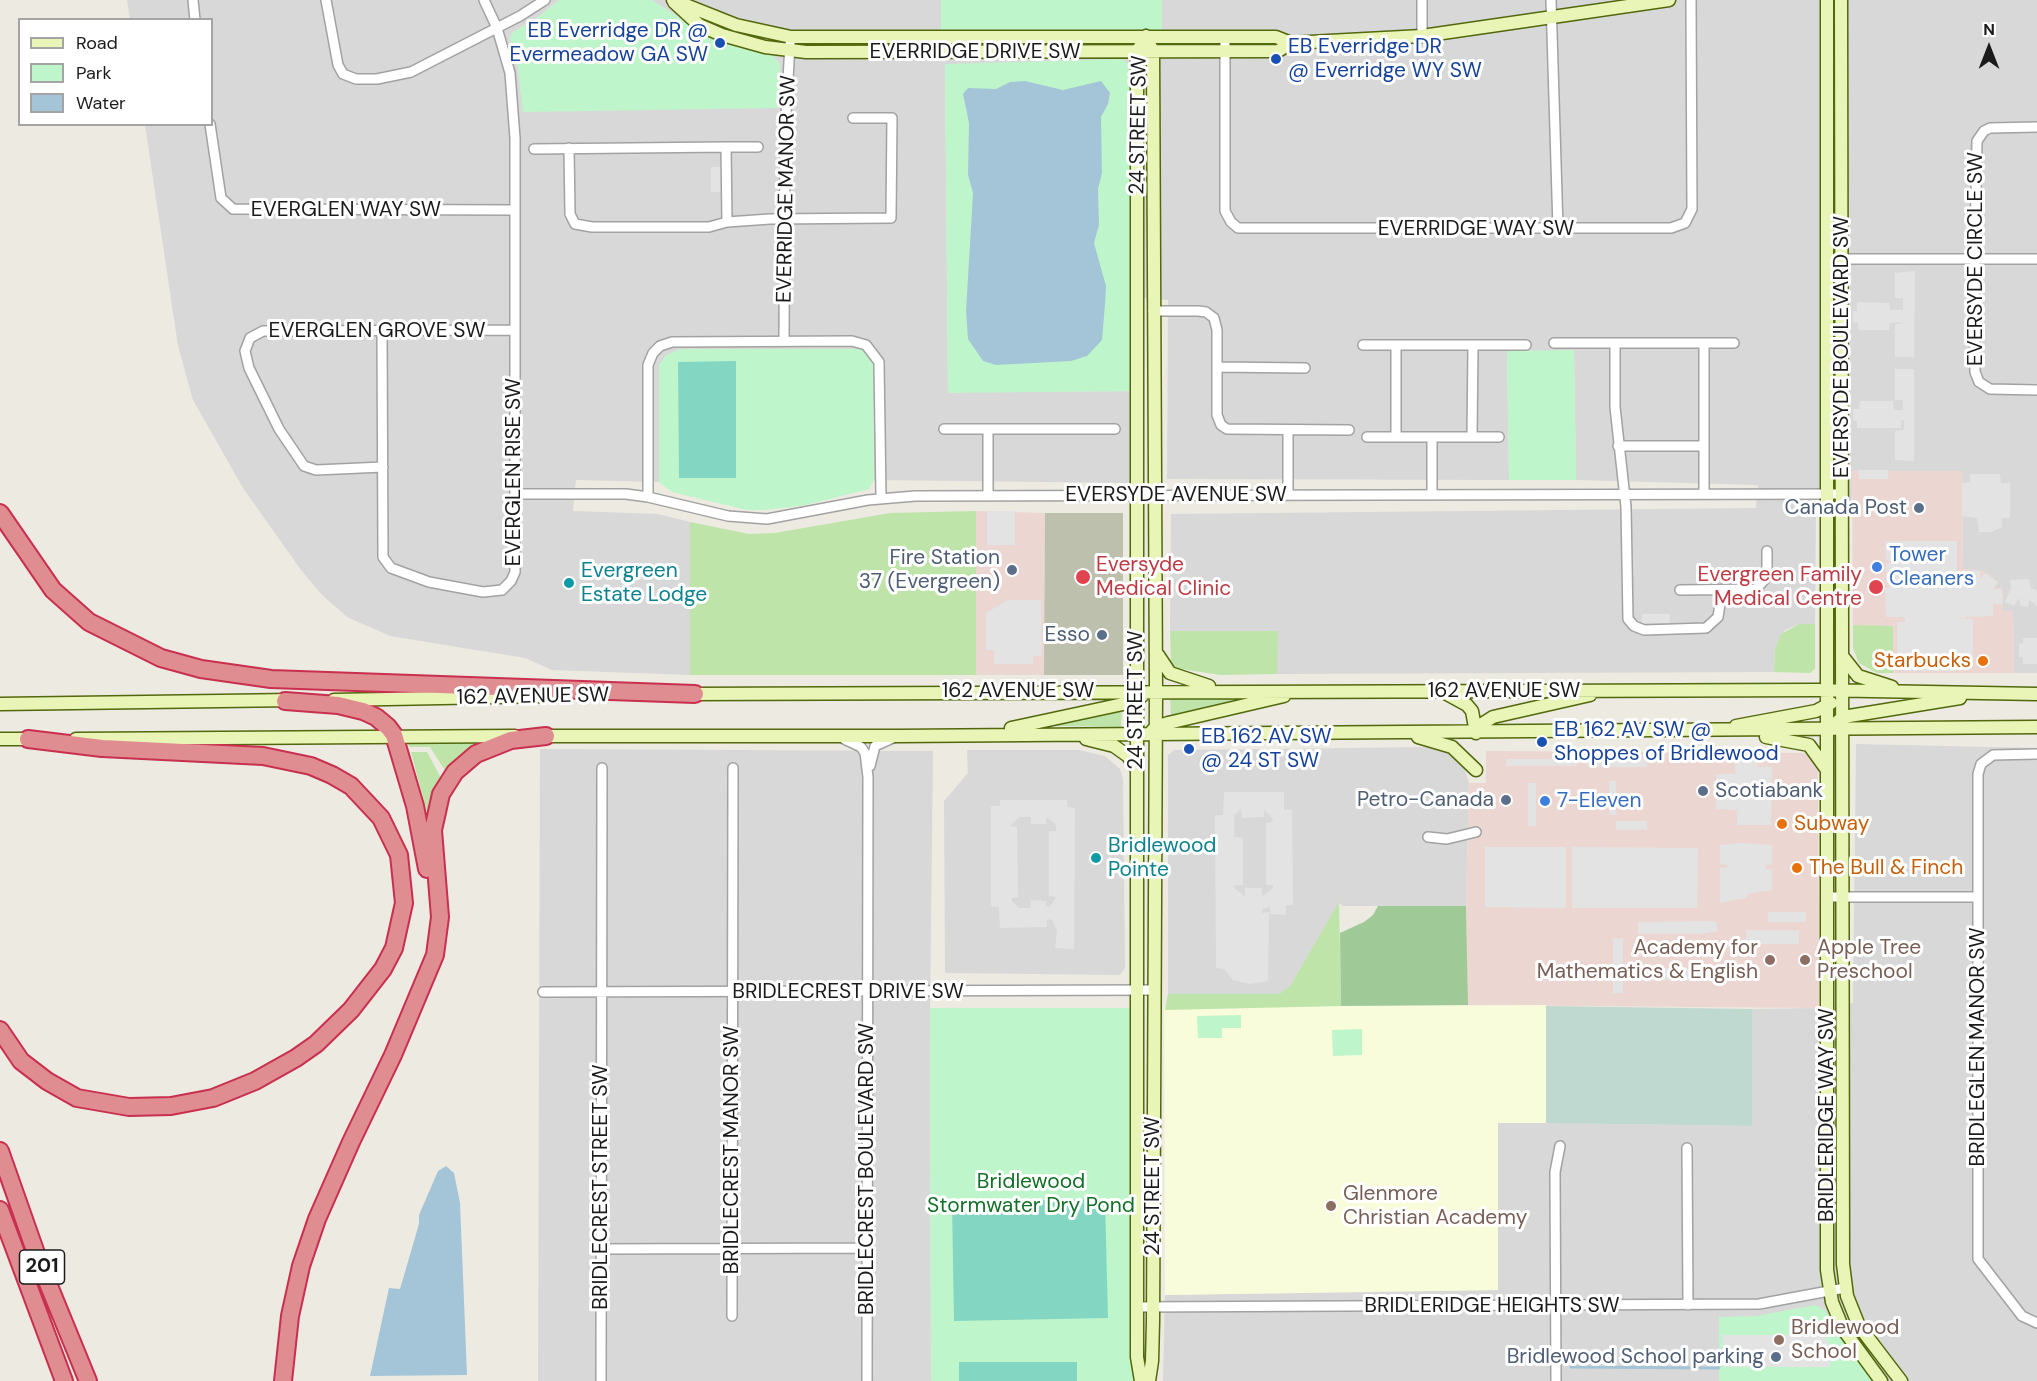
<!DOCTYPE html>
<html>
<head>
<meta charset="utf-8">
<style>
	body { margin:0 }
	#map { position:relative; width:2037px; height:1381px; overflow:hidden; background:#eceae1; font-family:"DM Sans",sans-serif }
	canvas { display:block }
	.legend { position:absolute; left:18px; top:18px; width:195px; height:108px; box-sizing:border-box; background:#fff; border:2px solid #a4a4a4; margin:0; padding:8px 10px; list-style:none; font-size:18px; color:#1b1b1b }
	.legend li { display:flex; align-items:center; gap:12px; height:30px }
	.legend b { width:30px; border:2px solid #a4a4a4 }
	.north { position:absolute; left:1959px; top:18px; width:60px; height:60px; -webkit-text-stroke:4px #fff; paint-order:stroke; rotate:0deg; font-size:16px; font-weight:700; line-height:24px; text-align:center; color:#1b1b1b }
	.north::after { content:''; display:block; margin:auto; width:21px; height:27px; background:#1b1b1b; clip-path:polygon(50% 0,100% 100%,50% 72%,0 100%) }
</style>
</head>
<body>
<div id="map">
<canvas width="2037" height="1381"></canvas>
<ul class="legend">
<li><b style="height:8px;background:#e9f4b7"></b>Road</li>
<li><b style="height:16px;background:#bff5cb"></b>Park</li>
<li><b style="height:16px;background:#a4c5d7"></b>Water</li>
</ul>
<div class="north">N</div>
</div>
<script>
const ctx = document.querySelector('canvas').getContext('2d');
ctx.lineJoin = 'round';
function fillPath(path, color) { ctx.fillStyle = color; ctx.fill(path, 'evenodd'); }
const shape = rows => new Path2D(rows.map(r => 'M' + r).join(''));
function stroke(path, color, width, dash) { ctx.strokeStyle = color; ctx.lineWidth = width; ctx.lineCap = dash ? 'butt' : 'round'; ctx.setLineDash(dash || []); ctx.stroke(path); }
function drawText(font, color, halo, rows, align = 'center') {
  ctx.font = font + ' "DM Sans",sans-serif'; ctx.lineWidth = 6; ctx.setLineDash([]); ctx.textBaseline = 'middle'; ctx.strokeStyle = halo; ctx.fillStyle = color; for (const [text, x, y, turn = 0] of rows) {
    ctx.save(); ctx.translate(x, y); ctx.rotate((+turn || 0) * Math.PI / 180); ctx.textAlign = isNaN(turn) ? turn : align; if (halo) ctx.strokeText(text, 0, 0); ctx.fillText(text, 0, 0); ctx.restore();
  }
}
fillPath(shape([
	[127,0,559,0,537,18,513,32,510,38,518,68,524,112,733,45,704,34,652,0,2037,0,2037,673,2014,673,2013,611,2002,611,2003,589,1994,588,1983,571,1963,569,1962,471,1852,472,1852,508,1816,507,1815,624,1799,624,1785,630,1775,649,1774,672,1277,674,1277,631,1170,631,1171,514,1756,508,1758,485,1576,480,1574,351,1507,351,1509,480,1167,479,1168,300,1133,297,945,64,948,392,1133,391,1131,483,874,480,873,357,859,349,746,349,659,365,659,482,576,480,573,511,658,514,690,522,690,675,552,670,525,658,390,636,347,617,322,595,301,570,243,488,193,400,178,346,145,125,212,124,212,20,130,19],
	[1856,744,2037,748,2037,1381,1163,1381,1165,1295,1498,1290,1498,1122,1752,1126,1752,1009,1819,1008,1853,1003],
	[1433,747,1462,760,1469,783,1466,906,1343,906,1339,903,1290,986,1279,994,1168,994,1168,755,1174,750],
	[540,749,933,751,930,1008,931,1381,538,1381],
	[967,750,1079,750,1105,756,1120,769,1123,779,1125,968,1120,975,945,973,944,801,968,773]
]), '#d9d8d8');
fillPath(shape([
	[1852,471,1962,471,1963,569,1983,571,1999,582,1995,588,2003,589,2002,611,2013,611,2014,673,1893,673,1893,627,1853,625],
	[976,511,1045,513,1044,675,976,675],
	[1486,751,1804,753,1811,758,1818,769,1819,1008,1468,1005,1466,906,1469,783,1486,783]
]), '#ecd6d1');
fillPath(shape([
	[1546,1005,1546,1123,1498,1123,1498,1290,1165,1295,1164,1007]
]), '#f8fcda');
fillPath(shape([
	[1045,513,1123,513,1123,675,1044,675]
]), '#bdc0ad');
fillPath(shape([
	[976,511,976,675,690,675,690,522,749,534,775,533,890,513],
	[1799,624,1815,624,1815,669,1810,673,1774,672,1775,649,1781,634],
	[1853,625,1893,626,1893,673,1877,673,1859,663,1853,648],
	[1170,631,1278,631,1277,674,1220,675,1176,668,1171,664],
	[1170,698,1233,698,1234,702,1171,716],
	[1122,710,1121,727,1054,726,1054,724],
	[410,743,483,743,446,772,430,747,411,747,408,746],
	[411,752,427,752,442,780,427,813],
	[1339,902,1341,1006,1165,1010,1168,994,1279,994,1290,986]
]), '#bee4a9');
fillPath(shape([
	[1378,906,1466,906,1468,1005,1341,1006,1340,933,1364,922,1373,915]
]), '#a0c998');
fillPath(shape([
	[1546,1006,1752,1009,1752,1126,1546,1123]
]), '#bfd9d0');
fillPath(shape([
	[559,0,652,0,704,34,774,56,780,64,778,108,523,112,518,68,510,38,513,32,537,18],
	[941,0,1162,0,1162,30,941,30],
	[1122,59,1131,66,1133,391,948,393,945,64],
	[680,349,859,349,873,357,874,480,869,489,806,505,767,510,747,510,672,492,659,482,659,365,666,355],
	[1574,350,1576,480,1509,480,1507,351],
	[930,1008,1131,1008,1133,1381,931,1381],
	[1241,1015,1241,1028,1222,1028,1222,1038,1198,1038,1197,1016],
	[1362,1029,1362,1055,1333,1056,1332,1030],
	[1815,1305,1825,1310,1850,1350,1873,1381,1719,1381,1719,1317,1756,1316]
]), '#bff5cb');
fillPath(shape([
	[736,361,736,478,679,478,678,362],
	[1105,1199,1108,1318,954,1321,952,1202],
	[959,1362,1077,1362,1077,1381,959,1381]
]), '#83d7c2');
fillPath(shape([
	[711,167,721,167,721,192,711,192],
	[1915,271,1914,357,1895,357,1895,325,1903,322,1890,323,1889,330,1859,330,1858,323,1853,322,1853,311,1857,311,1857,302,1889,303,1890,310,1903,310,1903,298,1895,298,1895,273],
	[1895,369,1914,369,1914,461,1895,460,1895,431,1904,430,1904,420,1901,421,1901,428,1857,428,1857,421,1853,420,1853,409,1859,409,1860,401,1893,401,1894,410,1903,410,1903,400,1895,400],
	[1858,470,1888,470,1888,479,1859,479],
	[1970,474,2000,474,2001,483,2010,483,2010,518,2002,518,2002,527,1991,532,1979,532,1977,518,1962,516,1962,483,1970,482],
	[987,511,1015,511,1015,545,987,545],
	[1885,541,1957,541,1957,579,1961,579,1961,571,1980,571,1980,579,1985,573,1998,582,1994,589,2002,589,2002,604,1993,604,1993,616,1965,617,1966,619,1973,619,1973,661,1957,664,1956,671,1905,671,1906,665,1897,665,1897,622,1905,622,1905,617,1886,617,1885,588,1891,587,1891,583,1886,583,1886,563,1893,562,1886,560],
	[2029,579,2030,587,2037,591,2037,607,2029,599,2028,607,2021,606,2019,598,2014,606,2005,602,2011,588,2010,580],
	[1008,600,1041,600,1042,656,1033,656,1033,664,994,664,994,650,986,650,986,613],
	[1642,614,1670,614,1670,623,1642,623],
	[2023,638,2037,638,2037,664,2023,664,2023,657,2019,657,2019,644,2023,643],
	[1735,758,1757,758,1757,767,1772,767,1771,825,1737,825,1737,810,1716,809,1716,774,1735,774],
	[1506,759,1577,759,1577,766,1506,766],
	[1587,759,1647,759,1647,767,1587,767],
	[1609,781,1616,781,1616,815,1609,815],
	[1528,783,1536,783,1536,826,1528,826],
	[1224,792,1284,792,1284,810,1292,810,1293,905,1286,905,1286,915,1270,914,1270,907,1262,909,1262,913,1269,912,1268,981,1250,984,1233,980,1224,969,1216,968,1215,815,1223,815],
	[1241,809,1242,818,1264,817,1264,810,1272,818,1273,822,1266,823,1266,885,1273,885,1273,888,1262,896,1262,888,1245,888,1245,896,1234,888,1235,885,1243,885,1243,838,1234,837,1234,816],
	[1000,800,1067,800,1067,807,1075,808,1074,949,1055,948,1057,931,1052,920,1047,919,1047,927,1000,928,999,907,991,906,991,806,1000,806],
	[1019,817,1031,817,1031,824,1046,824,1046,817,1056,825,1056,831,1049,831,1049,896,1056,897,1050,907,1046,906,1046,901,1031,900,1030,908,1019,908,1012,901,1011,898,1018,897,1017,827,1010,826],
	[1616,821,1647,821,1647,830,1616,830],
	[1739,843,1772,845,1772,864,1766,865,1766,869,1772,869,1772,890,1747,894,1746,898,1720,903,1720,868,1727,867,1727,865,1720,864,1720,845],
	[1485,847,1566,847,1566,908,1485,907],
	[1572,847,1698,848,1697,908,1572,908],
	[1768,912,1806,912,1806,922,1768,922],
	[1716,921,1718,931,1701,934,1638,934,1638,922],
	[1746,930,1799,930,1799,944,1746,944],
	[1613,938,1623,938,1623,993,1613,993],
	[1633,968,1725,968,1724,981,1633,980],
	[1722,1335,1824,1335,1830,1347,1830,1367,1723,1367]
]), '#e3e3e3');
fillPath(shape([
	[1025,81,1063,90,1101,81,1110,93,1108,104,1101,117,1102,173,1098,189,1099,225,1094,243,1106,286,1105,304,1102,340,1087,356,1071,361,996,365,983,361,968,339,966,311,973,193,968,175,969,123,963,94,968,88,996,89,1010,82],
	[446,1166,454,1173,460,1203,467,1375,370,1376,389,1288,400,1289,419,1224,419,1215,438,1171]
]), '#a4c5d7');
stroke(shape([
	[1571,1367,1719,1368]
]), '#a4c5d7', 3);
const street = shape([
	[193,0,195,20],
	[326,0,338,65,343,74,356,79,377,79,411,72,520,16,545,0],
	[1551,0,1558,228],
	[1225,36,1225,211,1231,222,1238,228,1671,228,1685,223,1692,209,1691,0],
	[1422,36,1422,0],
	[210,124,221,198,233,209,515,210],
	[2037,127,1990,128,1984,131,1977,141,1974,296,1975,372,1979,382,1990,389,2037,390],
	[726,147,758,147],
	[569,148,570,214,575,224,592,227,709,227,727,222,770,219,891,218,892,118,853,118],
	[534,149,726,147,727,222],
	[1827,259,2037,259],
	[1153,311,1198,311,1206,312,1214,318,1217,330,1217,415,1221,425,1227,429,1349,430],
	[382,330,383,557,391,568,429,582,483,592,502,590,511,581,515,572,515,138,510,73,497,28,484,0],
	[784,341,785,133,790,44],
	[1554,343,1734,343],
	[1615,343,1615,407,1626,507,1628,619,1634,626,1644,630,1706,628,1718,617,1722,591],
	[1704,343,1704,494],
	[1363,345,1526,345],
	[1396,345,1396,437],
	[1217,367,1305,368],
	[944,429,988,429],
	[1288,430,1288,495],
	[1367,437,1499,437],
	[1432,437,1432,495],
	[1472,437,1473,345],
	[1618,446,1704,446],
	[383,467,316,470,304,466,279,429,249,368,245,351,250,338,263,331,515,330],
	[516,494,626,494,648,497,728,516,767,519,868,500,915,496,1842,494],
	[988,496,988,429,1115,429],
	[648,497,648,365,653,353,660,346,672,342,852,341,866,345,879,362,881,498],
	[1680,590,1756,589,1767,577,1767,551],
	[844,739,861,747,865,753,868,777,867,1381],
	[2037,754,1993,755,1981,764,1978,774,1978,1259,2022,1316,2037,1323],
	[870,766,875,746,893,738],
	[1428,837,1447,839,1476,832],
	[1827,897,1978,897],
	[543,992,1153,990],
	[1687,1148,1688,1305],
	[601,1249,867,1248],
	[1138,1307,1759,1304,1845,1288],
	[732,1316,733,768],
	[601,1381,602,768],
	[1556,1381,1555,1172,1560,1146]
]);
const secondary = shape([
	[673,0,736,25,791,37,1276,37,1291,43,1422,36,1669,0],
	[1827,0,1827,1270,1832,1302,1843,1329,1881,1381],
	[1841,0,1843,1264,1847,1296,1859,1326,1901,1381],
	[674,2,699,25,722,35,765,47,806,52,1278,51,1291,43],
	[1146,36,1153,52,1156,691,1153,1322,1152,1361,1149,1381],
	[1158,655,1170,673,1209,686],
	[1843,657,1858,676,1892,687],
	[1445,693,1467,705,1472,711,1476,733],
	[688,694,1817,690,2037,694],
	[334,700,548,696],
	[0,704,293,700],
	[1837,722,1843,717,1960,698],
	[1736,726,1816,711,1831,703],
	[1011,728,1123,704,1142,696],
	[1152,731,1156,727,1168,723,1284,696],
	[1476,733,1482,724,1493,717,1590,695],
	[538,736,898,736,2037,727],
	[1418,737,1452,747,1476,770],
	[1766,737,1809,745,1827,770],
	[0,739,35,739],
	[76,739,515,736],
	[1086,739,1114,746,1128,756,1136,768],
	[1141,1381,1137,1357,1137,52,1146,36]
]);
const highway = shape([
	[0,513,53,590,89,622,161,658,201,669,271,679,695,694],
	[285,701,338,705,363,711,376,717,388,727,394,735,415,806,427,869],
	[0,1030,21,1061,47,1081,77,1098,129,1107,171,1106,213,1098,255,1081,296,1058,316,1044,351,1010,383,969,394,948,404,903,399,855,381,818,351,786,332,775,311,766,263,756,102,748,28,739],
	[0,1151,38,1259,88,1381],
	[0,1210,64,1381],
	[283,1381,290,1316,301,1266,317,1219,351,1142,393,1055,435,955,440,917,433,830,441,794,455,772,476,754,511,740,546,736]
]);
stroke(street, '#a2a2a2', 12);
stroke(secondary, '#52680c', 15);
stroke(highway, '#c92f4f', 20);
stroke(street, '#fff', 9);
stroke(secondary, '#e9f4b7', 12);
stroke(highway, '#df8d91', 16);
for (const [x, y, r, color] of [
	[720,43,6,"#1a4fb4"],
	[1276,59,6,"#1a4fb4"],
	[1919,508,6,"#5c6f8a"],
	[1877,567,6,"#3f7fe0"],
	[1012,570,6,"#5c6f8a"],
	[1083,577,8,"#e0444e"],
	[569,583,6,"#0f9aa8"],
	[1876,587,8,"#e0444e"],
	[1102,635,6,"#5c6f8a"],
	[1983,661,6,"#e8710a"],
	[1542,742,6,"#1a4fb4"],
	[1189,749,6,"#1a4fb4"],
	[1703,791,6,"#5c6f8a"],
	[1506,800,6,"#5c6f8a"],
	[1545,801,6,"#3f7fe0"],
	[1782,824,6,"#e8710a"],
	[1096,858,6,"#0f9aa8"],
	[1797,868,6,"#e8710a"],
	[1770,960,6,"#8d6e63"],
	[1805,960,6,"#8d6e63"],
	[1331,1206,6,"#8d6e63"],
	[1779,1340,6,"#8d6e63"],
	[1776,1357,6,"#5c6f8a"]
]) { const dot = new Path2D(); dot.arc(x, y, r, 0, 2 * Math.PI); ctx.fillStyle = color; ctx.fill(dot); stroke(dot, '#fff', 2); }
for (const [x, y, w] of [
	[42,1267,45]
]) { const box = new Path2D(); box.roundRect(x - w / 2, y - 17, w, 34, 4.5); ctx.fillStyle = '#fff'; ctx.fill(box); stroke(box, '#1b1b1b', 1.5); }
drawText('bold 20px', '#1b1b1b', null, [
	["201",42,1267]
]);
drawText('21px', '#164399', '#fff', [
	["EB Everridge DR @",708,31,"right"],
	["Evermeadow GA SW",708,55,"right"],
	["EB Everridge DR",1288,47],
	["@ Everridge WY SW",1288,71],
	["EB 162 AV SW @",1554,730],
	["Shoppes of Bridlewood",1554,754],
	["EB 162 AV SW",1201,737],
	["@ 24 ST SW",1201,761]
], 'left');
drawText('21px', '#1b1b1b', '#fff', [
	["EVERRIDGE DRIVE SW",975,52],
	["24 STREET SW",1139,125,-89],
	["EVERRIDGE MANOR SW",787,189,-89],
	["EVERGLEN WAY SW",346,210],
	["EVERRIDGE WAY SW",1476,229],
	["EVERSYDE CIRCLE SW",1976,259,-90],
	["EVERGLEN GROVE SW",377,331],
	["EVERSYDE BOULEVARD SW",1842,347,-90],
	["EVERGLEN RISE SW",514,472,-90],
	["EVERSYDE AVENUE SW",1176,495],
	["162 AVENUE SW",1018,691],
	["162 AVENUE SW",1504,691],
	["162 AVENUE SW",533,697,-1],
	["24 STREET SW",1136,700,-90],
	["BRIDLECREST DRIVE SW",848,992],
	["BRIDLEGLEN MANOR SW",1978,1047,-90],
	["BRIDLERIDGE WAY SW",1827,1115,-90],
	["BRIDLECREST MANOR SW",732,1150,-90],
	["BRIDLECREST BOULEVARD SW",867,1169,-90],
	["24 STREET SW",1153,1186,-90],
	["BRIDLECREST STREET SW",601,1187,-90],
	["BRIDLERIDGE HEIGHTS SW",1492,1306]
]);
drawText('21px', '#4e5e75', '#fff', [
	["Canada Post",1907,508],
	["Fire Station",1000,558],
	["37 (Evergreen)",1000,582],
	["Esso",1090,635],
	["Scotiabank",1715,791,"left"],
	["Petro-Canada",1494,800],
	["Bridlewood School parking",1764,1357]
], 'right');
drawText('21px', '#366cbe', '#fff', [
	["Tower",1889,555],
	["Cleaners",1889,579],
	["7-Eleven",1557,801]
], 'left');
drawText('21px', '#be3a42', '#fff', [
	["Eversyde",1096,565],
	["Medical Clinic",1096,589],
	["Evergreen Family",1862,575,"right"],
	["Medical Centre",1862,599,"right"]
], 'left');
drawText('21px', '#0d838f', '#fff', [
	["Evergreen",581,571],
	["Estate Lodge",581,595],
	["Bridlewood",1108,846],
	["Pointe",1108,870]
], 'left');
drawText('21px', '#c56008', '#fff', [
	["Starbucks",1971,661,"right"],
	["Subway",1794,824],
	["The Bull & Finch",1809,868]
], 'left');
drawText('21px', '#785e54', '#fff', [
	["Academy for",1758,948,"right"],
	["Mathematics & English",1758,972,"right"],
	["Apple Tree",1817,948],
	["Preschool",1817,972],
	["Glenmore",1343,1194],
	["Christian Academy",1343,1218],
	["Bridlewood",1791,1328],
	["School",1791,1352]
], 'left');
drawText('21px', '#127027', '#fff', [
	["Bridlewood",1031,1182],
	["Stormwater Dry Pond",1031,1206]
]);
</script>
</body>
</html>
